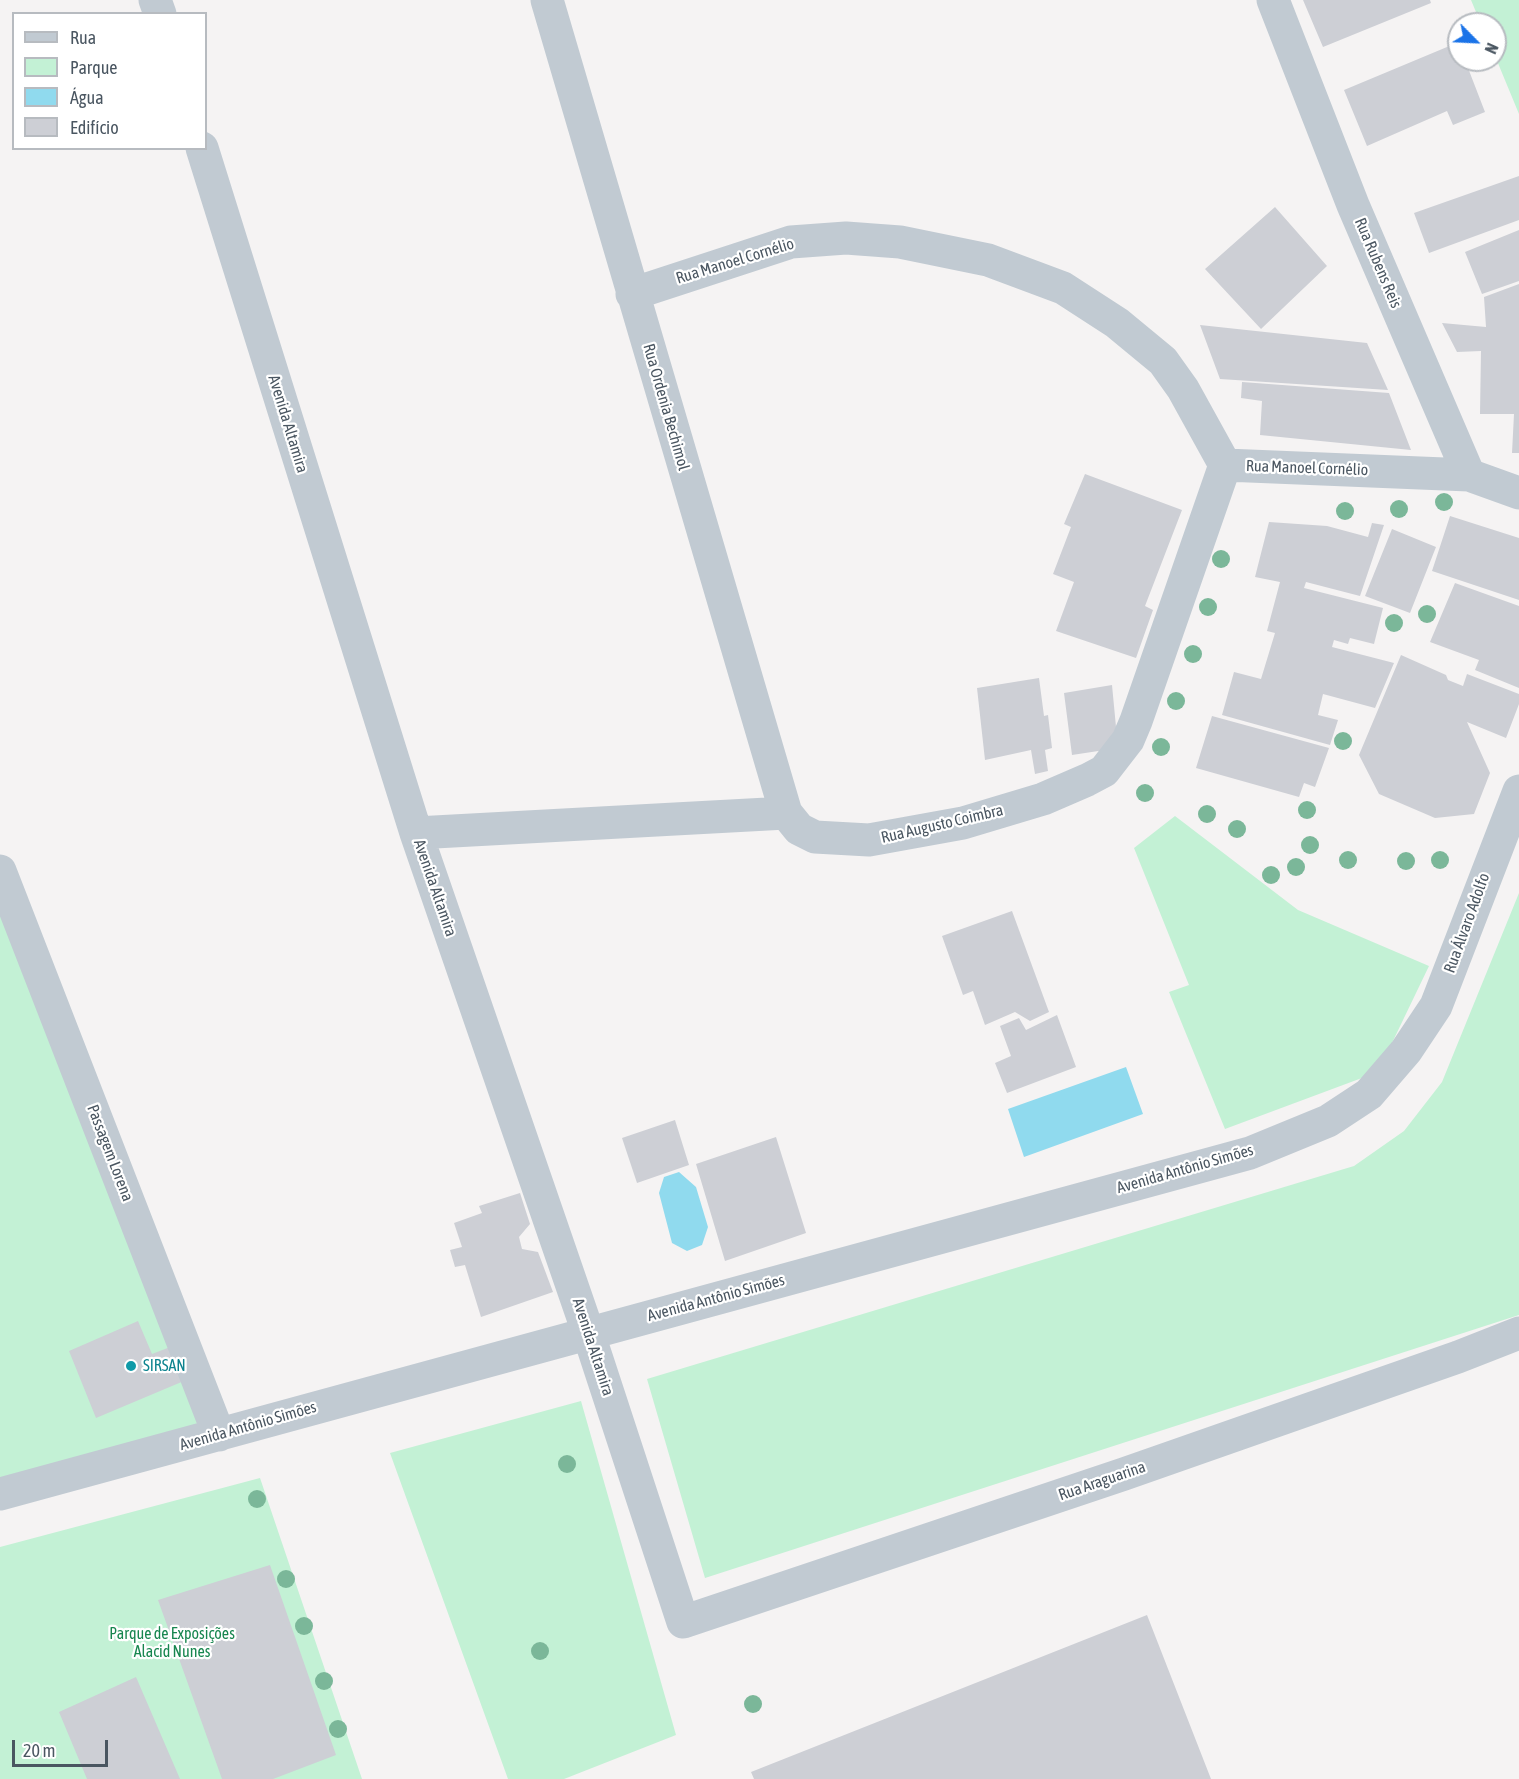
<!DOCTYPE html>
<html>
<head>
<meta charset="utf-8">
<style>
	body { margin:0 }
	#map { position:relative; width:1519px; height:1779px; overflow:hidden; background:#f5f3f3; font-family:"Asap Condensed",sans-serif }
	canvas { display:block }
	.legend { position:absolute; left:12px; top:12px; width:195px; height:138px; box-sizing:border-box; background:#fff; border:2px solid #b7bbc0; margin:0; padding:8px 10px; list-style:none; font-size:18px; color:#4a5661 }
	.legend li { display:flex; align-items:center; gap:12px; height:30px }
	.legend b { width:30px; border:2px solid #b7bbc0 }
	.north { position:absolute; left:1447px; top:12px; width:60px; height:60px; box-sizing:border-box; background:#fff; border:2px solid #b7bbc0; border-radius:50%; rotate:114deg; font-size:16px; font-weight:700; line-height:24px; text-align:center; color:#4a5661 }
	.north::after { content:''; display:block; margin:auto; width:21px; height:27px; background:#1a73e8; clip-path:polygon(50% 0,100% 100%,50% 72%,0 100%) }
	.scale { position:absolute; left:12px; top:1740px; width:96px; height:27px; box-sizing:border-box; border:3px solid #4a5661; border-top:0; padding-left:8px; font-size:18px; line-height:21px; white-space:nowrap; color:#4a5661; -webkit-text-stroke:4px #fff; paint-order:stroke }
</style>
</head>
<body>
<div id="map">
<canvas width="1519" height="1779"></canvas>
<ul class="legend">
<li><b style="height:8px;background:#c1cad2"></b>Rua</li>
<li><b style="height:16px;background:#c3f1d5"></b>Parque</li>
<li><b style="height:16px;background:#90daee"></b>Água</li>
<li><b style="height:16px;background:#cdcfd5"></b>Edifício</li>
</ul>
<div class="north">N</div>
<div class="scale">20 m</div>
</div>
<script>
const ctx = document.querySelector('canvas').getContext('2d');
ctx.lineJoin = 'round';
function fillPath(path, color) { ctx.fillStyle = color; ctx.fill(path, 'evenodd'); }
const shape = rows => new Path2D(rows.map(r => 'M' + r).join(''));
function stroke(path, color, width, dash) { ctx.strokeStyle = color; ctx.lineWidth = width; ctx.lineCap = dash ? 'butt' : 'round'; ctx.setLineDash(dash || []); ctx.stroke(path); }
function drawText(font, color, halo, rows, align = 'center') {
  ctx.font = font + ' "Asap Condensed",sans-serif'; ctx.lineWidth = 4.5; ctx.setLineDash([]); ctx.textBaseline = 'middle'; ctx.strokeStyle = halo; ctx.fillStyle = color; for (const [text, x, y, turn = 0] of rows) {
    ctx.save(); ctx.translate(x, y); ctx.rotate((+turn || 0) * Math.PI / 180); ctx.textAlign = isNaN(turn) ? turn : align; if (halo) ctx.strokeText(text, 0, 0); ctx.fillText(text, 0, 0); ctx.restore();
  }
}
fillPath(shape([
	[1471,0,1519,0,1519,114,1495,56,1495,24,1481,24],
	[1175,816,1298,910,1429,966,1378,1072,1225,1129,1169,992,1189,985,1134,848],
	[0,886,221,1433,0,1491],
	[1519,893,1519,1315,705,1578,647,1379,1354,1166,1404,1131,1442,1082],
	[581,1401,676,1735,564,1779,508,1779,390,1453],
	[260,1478,362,1779,0,1779,0,1547]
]), '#c3f1d5');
fillPath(shape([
	[1126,1067,1143,1114,1024,1157,1008,1109],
	[679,1172,696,1187,708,1227,702,1245,687,1251,672,1243,659,1193,664,1177]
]), '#90daee');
fillPath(shape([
	[1303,0,1430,0,1431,3,1323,47],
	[1459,42,1459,60,1489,60,1468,68,1485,112,1453,125,1447,111,1367,146,1344,90],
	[1519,176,1519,220,1429,253,1414,213],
	[1275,207,1327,266,1261,329,1205,269],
	[1519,230,1519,281,1482,294,1465,252],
	[1519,284,1519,453,1512,453,1514,414,1480,414,1481,351,1457,352,1442,323,1486,327,1484,297],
	[1200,325,1367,343,1388,390,1220,379],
	[1242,382,1389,393,1411,450,1260,435,1262,401,1241,398],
	[1085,474,1182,510,1145,606,1153,610,1136,658,1056,631,1074,582,1053,574,1071,527,1064,524],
	[1450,516,1519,538,1519,600,1432,571],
	[1269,522,1327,526,1368,537,1372,523,1384,525,1360,596,1306,582,1304,588,1383,608,1374,644,1350,638,1348,644,1334,640,1332,647,1394,663,1375,708,1323,694,1318,715,1338,720,1330,745,1222,715,1234,672,1261,679,1275,633,1267,631,1280,582,1255,577],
	[1392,529,1436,547,1410,613,1365,596],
	[1455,583,1519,606,1519,688,1475,670,1479,660,1430,642],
	[1401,655,1446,675,1448,680,1463,686,1467,674,1519,694,1519,704,1506,738,1467,722,1490,773,1474,814,1435,818,1379,794,1359,755],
	[1039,678,1044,716,1048,715,1052,748,1045,750,1048,771,1035,774,1031,750,985,760,977,688],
	[1112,685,1118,748,1072,755,1064,693],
	[1212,716,1329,748,1315,787,1304,783,1299,797,1196,768],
	[1012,911,1049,1012,1030,1021,1015,1012,985,1025,973,991,963,995,942,936],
	[1057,1015,1076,1067,1007,1093,995,1063,1011,1056,1000,1026,1019,1018,1026,1030],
	[675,1120,689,1165,637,1183,622,1138],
	[776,1137,806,1233,725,1261,696,1164],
	[520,1193,530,1224,519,1237,522,1249,538,1252,553,1292,481,1317,465,1265,455,1267,450,1250,462,1247,454,1223,482,1213,479,1206],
	[138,1321,152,1354,178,1344,191,1378,96,1418,69,1351],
	[270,1565,336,1755,273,1779,222,1779,158,1600],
	[1147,1615,1211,1779,754,1779,751,1772],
	[136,1677,180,1779,87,1779,59,1712]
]), '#cdcfd5');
stroke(shape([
	[155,0,160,14],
	[547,0,786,813],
	[1273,0,1353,205,1469,475,1519,493],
	[202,148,416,833,588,1332,683,1622,1124,1474,1458,1357,1519,1333],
	[632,294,791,242,846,238,900,242,988,260,1063,288,1117,323,1163,361,1183,389,1225,465],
	[1225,465,1469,475],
	[416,833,786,813,799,829,815,837,869,840,963,823,1043,799,1087,780,1104,771,1128,740,1136,721,1225,465],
	[0,871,219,1435],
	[0,1494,1250,1153,1328,1121,1369,1094,1406,1051,1436,1006,1519,791]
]), '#c1cad2', 33);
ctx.fillStyle = '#7bb799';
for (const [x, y] of [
	[1444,502],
	[1399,509],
	[1345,511],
	[1221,559],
	[1208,607],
	[1427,614],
	[1394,623],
	[1193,654],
	[1176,701],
	[1343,741],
	[1161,747],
	[1145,793],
	[1307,810],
	[1207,814],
	[1237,829],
	[1310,845],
	[1348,860],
	[1440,860],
	[1406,861],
	[1296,867],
	[1271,875],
	[567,1464],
	[257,1499],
	[286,1579],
	[304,1626],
	[540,1651],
	[324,1681],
	[753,1704],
	[338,1729]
]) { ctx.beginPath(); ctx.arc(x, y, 9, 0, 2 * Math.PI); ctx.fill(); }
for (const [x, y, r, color] of [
	[131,1366,6,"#0f9aa8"]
]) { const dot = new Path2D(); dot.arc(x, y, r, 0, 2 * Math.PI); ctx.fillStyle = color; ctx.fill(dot); stroke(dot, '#fff', 2); }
drawText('16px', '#4a5661', '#fff', [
	["Rua Manoel Cornélio",735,261,-17],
	["Rua Rubens Reis",1378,263,67],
	["Rua Ordenia Bechimol",666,407,74],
	["Avenida Altamira",288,424,73],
	["Rua Manoel Cornélio",1307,468,2],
	["Rua Augusto Coimbra",942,824,-13],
	["Avenida Altamira",435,888,71],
	["Rua Álvaro Adolfo",1467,923,-70],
	["Passagem Lorena",110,1153,69],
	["Avenida Antônio Simões",1185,1169,-16],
	["Avenida Antônio Simões",716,1298,-15],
	["Avenida Altamira",593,1347,72],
	["Avenida Antônio Simões",248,1426,-16],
	["Rua Araguarina",1102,1481,-19]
]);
drawText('16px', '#0d838f', '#fff', [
	["SIRSAN",143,1366]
], 'left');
drawText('16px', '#17864f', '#fff', [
	["Parque de Exposições",172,1634],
	["Alacid Nunes",172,1652]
]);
</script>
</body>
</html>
